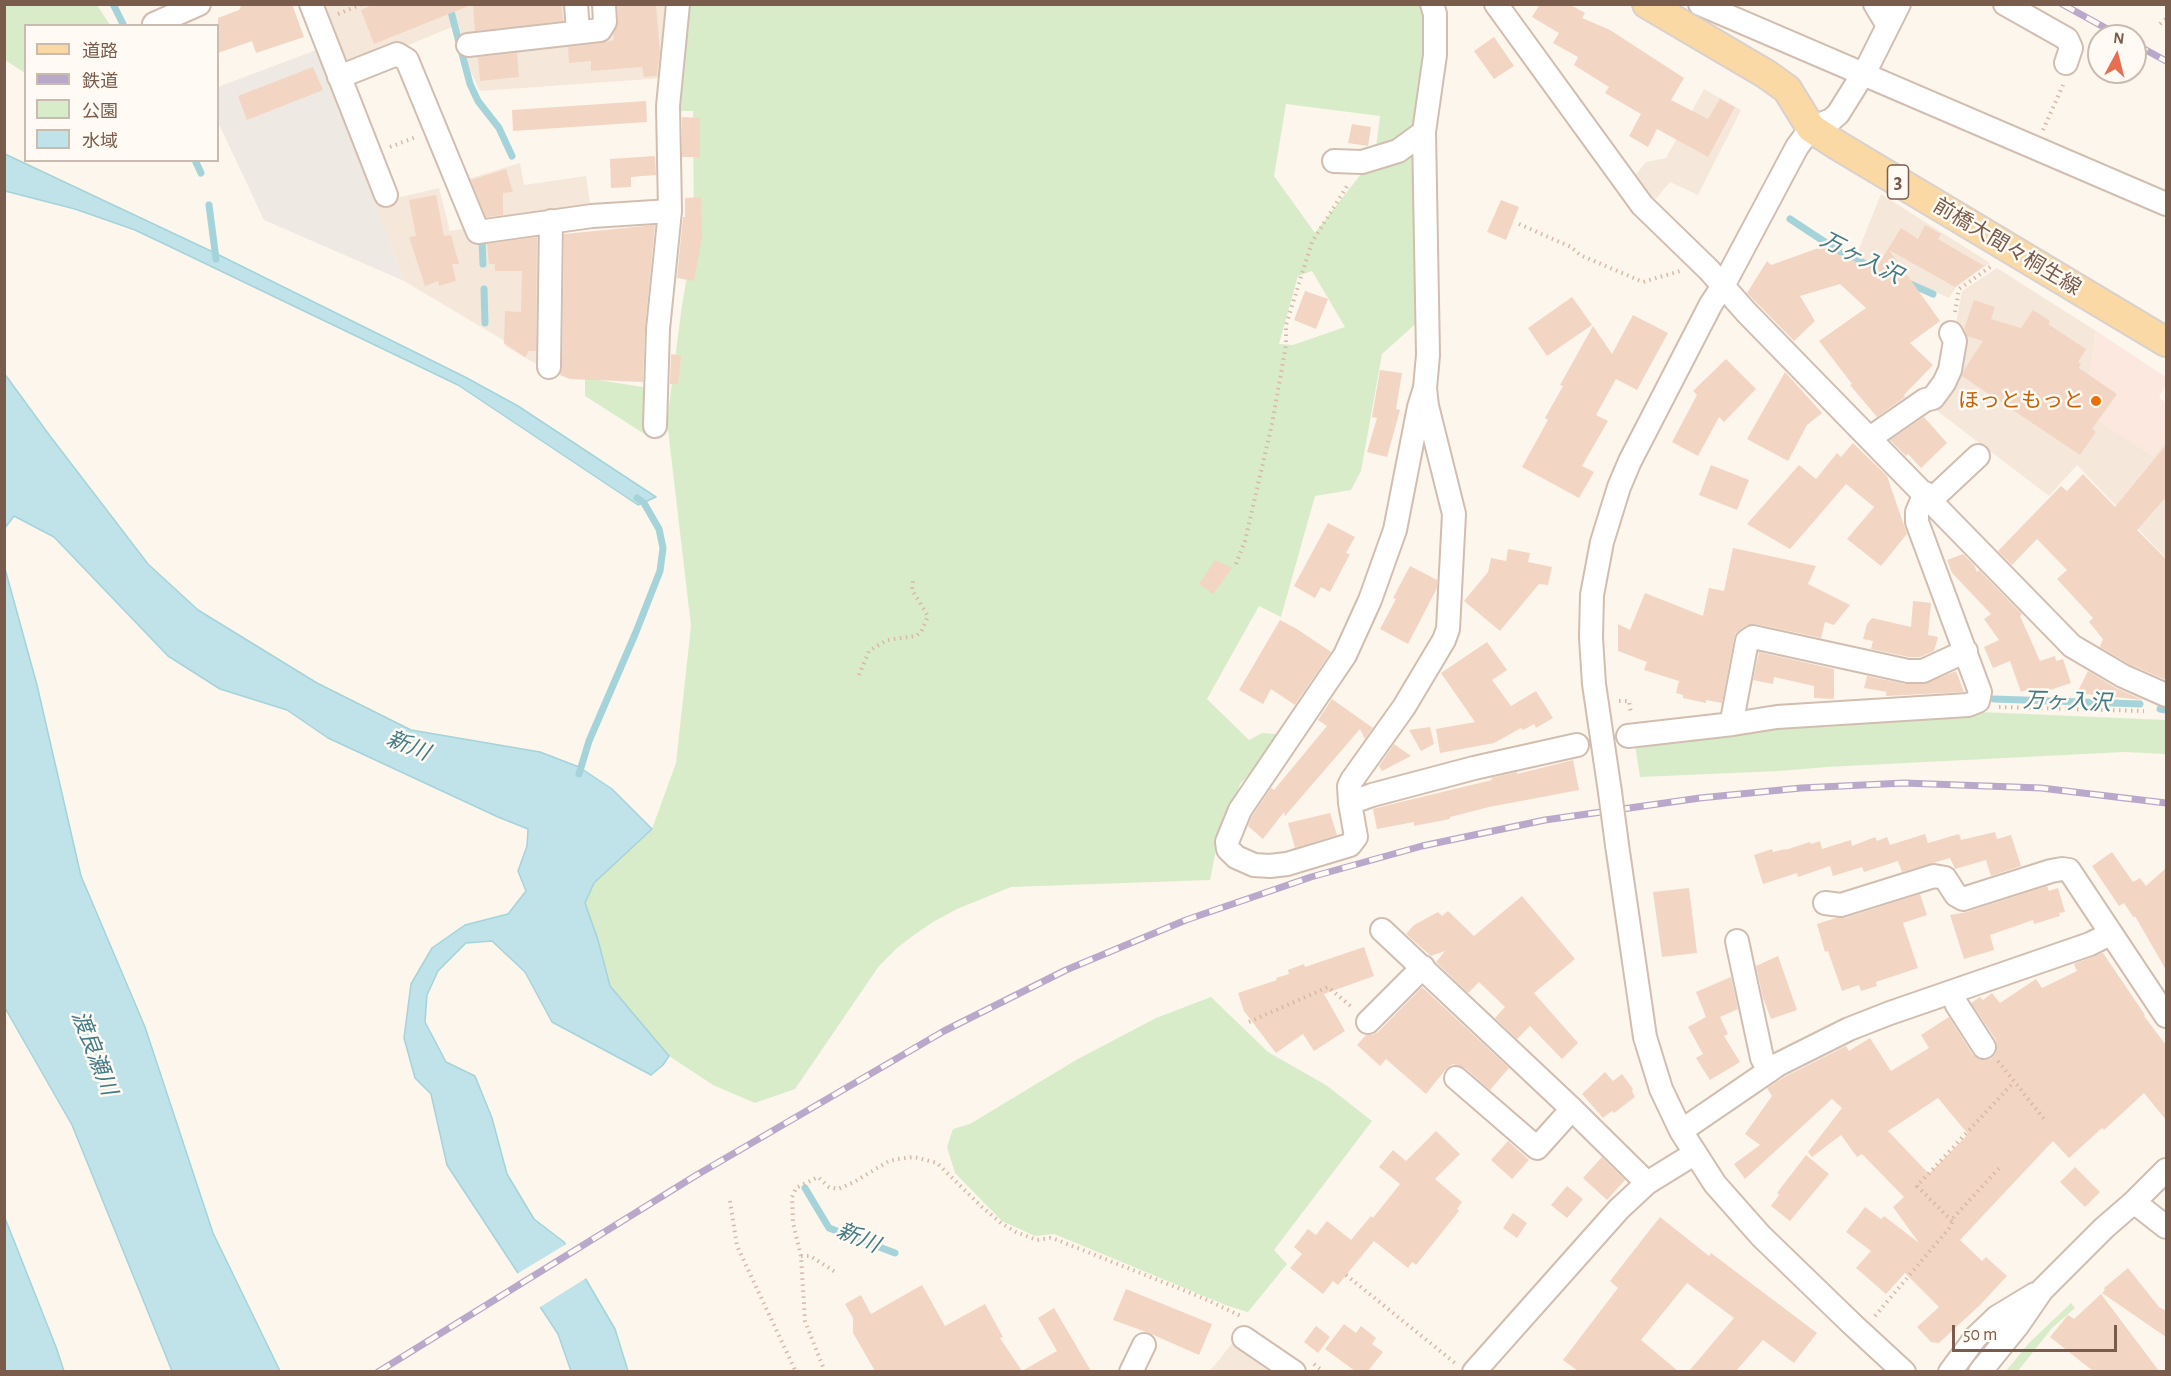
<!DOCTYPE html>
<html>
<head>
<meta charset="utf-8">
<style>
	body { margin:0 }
	#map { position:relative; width:2171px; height:1376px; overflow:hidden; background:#fdf6ec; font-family:"Alegreya Sans","Noto Sans JP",sans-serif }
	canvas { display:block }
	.frame { position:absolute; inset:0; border:6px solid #7a5c4d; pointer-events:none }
	.legend { position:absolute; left:24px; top:24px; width:195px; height:138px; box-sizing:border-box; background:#fffaf3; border:2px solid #cabbb1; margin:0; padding:8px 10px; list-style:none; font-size:18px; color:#7a5c4d }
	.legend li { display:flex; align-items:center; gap:12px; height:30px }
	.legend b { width:30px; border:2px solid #cabbb1 }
	.north { position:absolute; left:2087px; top:24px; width:60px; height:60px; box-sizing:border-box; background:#fffaf3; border:2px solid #cabbb1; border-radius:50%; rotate:7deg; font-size:16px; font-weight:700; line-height:24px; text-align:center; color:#7a5c4d }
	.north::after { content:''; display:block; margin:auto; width:21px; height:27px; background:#e76f51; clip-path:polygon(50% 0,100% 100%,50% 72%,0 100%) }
	.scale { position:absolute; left:1952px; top:1325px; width:165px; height:27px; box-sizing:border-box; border:3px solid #7a5c4d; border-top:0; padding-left:8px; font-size:18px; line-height:21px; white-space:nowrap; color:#7a5c4d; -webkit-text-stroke:4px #fffaf3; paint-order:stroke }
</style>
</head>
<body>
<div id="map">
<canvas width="2171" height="1376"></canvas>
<div class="frame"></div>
<ul class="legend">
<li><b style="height:8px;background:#fbd9a5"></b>道路</li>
<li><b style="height:8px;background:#b9a8c9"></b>鉄道</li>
<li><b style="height:16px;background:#d8ecc9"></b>公園</li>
<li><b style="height:16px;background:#bfe3e8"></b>水域</li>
</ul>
<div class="north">N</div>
<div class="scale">50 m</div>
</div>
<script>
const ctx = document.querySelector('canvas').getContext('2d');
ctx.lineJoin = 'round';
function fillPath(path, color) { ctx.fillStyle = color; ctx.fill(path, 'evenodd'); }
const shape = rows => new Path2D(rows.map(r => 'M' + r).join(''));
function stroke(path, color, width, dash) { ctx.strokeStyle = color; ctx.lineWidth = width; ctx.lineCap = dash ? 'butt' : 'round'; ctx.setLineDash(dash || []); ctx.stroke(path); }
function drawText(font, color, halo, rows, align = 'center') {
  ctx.font = font + ' "Alegreya Sans","Noto Sans JP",sans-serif'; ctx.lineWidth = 5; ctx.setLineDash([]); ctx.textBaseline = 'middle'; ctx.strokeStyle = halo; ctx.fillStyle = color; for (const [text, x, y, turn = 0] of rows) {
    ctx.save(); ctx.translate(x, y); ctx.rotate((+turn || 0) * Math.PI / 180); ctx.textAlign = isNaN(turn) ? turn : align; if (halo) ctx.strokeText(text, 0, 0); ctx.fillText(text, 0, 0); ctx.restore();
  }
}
fillPath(shape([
	[320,5,445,5,452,27,346,71],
	[452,5,569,5,570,24,463,40],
	[611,5,671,5,663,78,480,91,470,70,465,51,612,36],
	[1704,89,1741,110,1698,195,1670,182,1654,201,1634,177,1646,162,1666,158],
	[520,163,524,185,586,176,591,210,486,225,461,181],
	[439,188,450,231,470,228,543,226,545,369,505,346,503,340,404,281,375,203],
	[1881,194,1990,263,1956,287,1949,298,1856,256],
	[1997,268,2096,331,2091,370,2070,401,2153,456,2166,440,2166,558,2077,465,2049,496,1932,407,1954,334,1962,291],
	[1235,1340,1280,1372,1209,1372]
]), '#f5e8da');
fillPath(shape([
	[2096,331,2166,377,2166,383,2159,398,2166,402,2166,440,2153,456,2069,401,2091,370]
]), '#fde8e0');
fillPath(shape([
	[319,49,404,281,264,220,218,122,218,87]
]), '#efe9e4');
fillPath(shape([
	[4,5,97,5,110,25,26,26,25,73,5,60],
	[686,5,1427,5,1421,319,1382,354,1361,471,1351,490,1315,496,1281,617,1259,606,1207,699,1249,740,1262,733,1287,735,1240,784,1217,845,1210,880,1011,887,957,909,933,922,914,935,897,948,879,966,795,1089,755,1103,713,1085,669,1056,610,986,598,940,585,903,594,883,652,829,676,763,691,626,667,421,682,305,694,238,693,111,678,111],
	[1286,104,1380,116,1375,156,1315,233,1274,176],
	[1312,271,1345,327,1293,345,1279,344,1298,276],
	[585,378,643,387,651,383,646,435,585,396],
	[1980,712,2166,720,2166,754,2124,752,1827,767,1779,771,1640,777,1635,745,1789,724],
	[1211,997,1268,1052,1326,1085,1372,1121,1274,1250,1287,1264,1248,1312,1228,1306,1054,1234,1035,1236,1002,1221,955,1173,947,1147,953,1129,970,1124,1076,1060,1156,1018],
	[2071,1303,2075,1308,2052,1328,2018,1371,2006,1371,2029,1343]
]), '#d8ecc9');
const water = shape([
	[5,154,213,252,465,377,518,406,656,497,638,505,458,385,177,250,135,230,75,209,5,191,5,154],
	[4,373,50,436,148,564,198,610,317,683,411,730,540,752,579,767,612,789,652,829,594,883,585,903,598,940,610,986,669,1056,663,1065,651,1075,552,1022,525,972,492,941,466,943,438,971,427,995,425,1022,446,1062,475,1076,492,1118,507,1174,534,1219,564,1242,615,1329,628,1371,571,1371,558,1334,447,1165,431,1094,415,1078,404,1038,411,984,432,948,465,925,508,914,526,891,518,871,527,846,528,829,498,817,328,738,287,710,220,689,168,656,54,537,14,516,5,528,4,373],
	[4,565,37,685,81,876,145,1027,213,1233,280,1371,172,1371,72,1125,5,1008,4,565],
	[5,1218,56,1347,64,1371,5,1371,5,1218]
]);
fillPath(water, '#bfe3e8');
stroke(water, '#a5d3da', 1.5);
fillPath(shape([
	[568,1243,588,1277,537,1309,515,1275]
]), '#fdf6ec');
stroke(shape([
	[113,4,124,26],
	[449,4,470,84,478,101,499,128,512,156],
	[195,160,201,173],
	[209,205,216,259],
	[1790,219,1837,250,1884,273],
	[482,240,483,264],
	[1908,283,1933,294],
	[484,289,485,323],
	[1994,699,2140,704],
	[2160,709,2166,710],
	[579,774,589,741,636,632,660,571,663,548,659,529,644,503,637,498],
	[805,1188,829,1228,895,1253]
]), '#a5d3da', 7);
fillPath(shape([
	[242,4,292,4,304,37,256,53,252,41,218,53,218,18,239,10],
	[374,4,470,4,471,5,374,44,361,10],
	[473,4,561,4,563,21,475,31],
	[618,4,656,4,660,52,657,76,644,77,642,67,591,71,591,61,569,63,568,47,602,43,614,40,613,34,618,21],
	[1540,4,1569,4,1585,13,1582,18,1610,30,1684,78,1671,100,1708,119,1720,99,1735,107,1708,157,1657,129,1648,147,1629,136,1641,114,1605,93,1609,87,1574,65,1578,57,1553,43,1559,33,1532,17],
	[1494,37,1514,66,1494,79,1474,51],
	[517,53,519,77,480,81,478,57],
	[313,67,323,90,247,120,238,96],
	[646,101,647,122,513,131,512,110],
	[682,117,700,118,700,157,682,157],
	[1352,124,1371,127,1368,146,1348,143],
	[655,156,656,175,631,177,631,187,611,188,610,159],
	[506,169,513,192,503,193,503,215,486,217,471,180],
	[436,195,444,236,451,235,459,264,452,264,456,281,439,286,438,281,425,286,409,237,416,236,409,200],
	[701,197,702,236,694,281,677,278,683,217,685,217,685,198],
	[1501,200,1519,207,1506,240,1487,232],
	[655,225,645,328,643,382,570,379,560,375,562,367,564,234],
	[1925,225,1941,234,1938,239,1984,266,1955,287,1889,250,1940,321,1910,343,1933,365,1904,395,1905,397,1877,417,1850,385,1852,384,1819,341,1866,308,1840,284,1800,296,1815,321,1794,341,1747,293,1767,261,1771,265,1827,245,1828,250,1875,270,1901,228,1918,239],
	[537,237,536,351,529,351,525,357,504,343,505,311,521,312,522,271,495,271,495,264,489,264,487,244],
	[1305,291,1328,299,1316,329,1294,320],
	[1572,297,1592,325,1547,356,1528,328],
	[1974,300,1995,307,1991,319,2021,328,2033,310,2050,321,2048,324,2086,349,2078,362,2081,364,2079,368,2117,394,2092,429,2096,432,2080,455,1962,376,1964,370,1983,341,1967,336,1964,329],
	[1633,315,1668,333,1637,390,1616,379,1596,415,1608,421,1582,466,1594,472,1579,498,1522,467,1548,420,1545,418,1563,386,1560,385,1593,326,1612,354],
	[671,354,681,356,678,384,670,384],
	[1726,359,1756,389,1724,422,1719,417,1698,456,1672,442,1697,395,1693,391],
	[1380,370,1402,373,1396,409,1400,410,1387,457,1367,452,1377,418,1372,417],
	[1785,372,1822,413,1807,425,1788,461,1747,439],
	[1924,417,1947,443,1921,468,1908,454,1906,456,1890,440],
	[1853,443,1887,476,1907,534,1881,566,1847,539,1874,507,1846,484,1790,549,1747,524,1799,465,1816,479,1837,453,1841,457],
	[2166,445,2166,497,2137,530,2166,559,2166,680,2129,664,2100,647,2103,639,2089,622,2093,618,2057,579,2067,570,2037,539,2012,565,1998,551,2061,486,2067,491,2083,474,2115,507],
	[1711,465,1749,480,1737,510,1699,495],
	[1328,523,1355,537,1346,553,1350,554,1330,592,1321,587,1315,598,1294,586],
	[1733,548,1816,566,1808,584,1850,605,1834,625,1825,622,1821,638,1756,624,1746,626,1736,633,1734,638,1722,703,1706,700,1706,703,1683,698,1683,695,1676,693,1679,681,1644,670,1647,662,1618,651,1618,624,1630,630,1645,593,1703,616,1709,588,1724,591],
	[1508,549,1530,553,1528,562,1552,567,1548,585,1539,584,1500,631,1464,601,1488,572,1491,558,1506,561],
	[1963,554,1974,565,1977,572,1979,570,2022,614,2020,616,2040,661,2055,656,2056,661,2063,659,2071,683,2035,695,2030,689,2021,692,2010,661,1993,668,1984,647,1999,640,1984,619,1991,614,1952,573,1947,560],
	[1215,560,1232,568,1213,594,1199,584],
	[1410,566,1437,580,1437,588,1408,644,1380,629,1396,599,1393,598],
	[1913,601,1931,603,1928,635,1938,637,1934,651,1920,657,1909,657,1871,649,1873,641,1863,639,1867,624,1872,618,1911,627],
	[1280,620,1297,629,1331,652,1295,705,1271,689,1263,704,1239,690],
	[1487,642,1507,670,1492,680,1511,706,1536,691,1553,718,1536,728,1534,724,1523,730,1521,728,1494,743,1440,753,1436,729,1475,722,1441,673],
	[1759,652,1834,669,1834,699,1814,698,1814,686,1774,677,1773,684,1753,680],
	[1956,671,1964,692,1886,696,1886,693,1887,692,1864,688,1867,676,1905,684,1923,684],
	[2088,671,2116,688,2143,700,2077,693],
	[1332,699,1373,728,1365,739,1360,729,1285,816,1284,812,1263,839,1248,826,1252,816,1271,788,1274,790,1327,726,1318,720],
	[1430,727,1434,744,1421,751,1409,730],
	[1394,744,1411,756,1382,771,1379,766],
	[1573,760,1579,790,1489,807,1450,817,1450,819,1414,826,1414,822,1377,829,1373,809,1376,808,1492,780,1491,778,1517,772,1517,774],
	[1330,813,1337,835,1295,848,1288,823],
	[1995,832,1997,839,2011,835,2021,866,1991,876,1986,860,1955,869,1950,858,1902,872,1898,861,1864,872,1862,867,1833,876,1830,866,1798,877,1797,873,1763,884,1754,855,1772,849,1773,852,1785,849,1785,850,1810,842,1811,844,1820,841,1822,849,1851,840,1852,846,1875,837,1877,841,1887,837,1890,845,1925,834,1928,843,1959,834,1961,840],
	[2112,852,2133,882,2140,878,2146,886,2166,868,2166,970,2135,916,2134,918,2124,903,2119,906,2092,866],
	[2047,886,2049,891,2058,888,2065,912,2059,913,2060,916,2034,924,2033,920,1990,935,1994,950,1964,959,1950,915,1967,912],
	[1689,888,1697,953,1662,957,1653,892],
	[1920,894,1927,915,1903,923,1918,968,1876,982,1877,986,1861,991,1859,985,1842,991,1828,951,1825,952,1817,924,1836,918,1845,918],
	[1522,896,1575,959,1534,993,1578,1043,1562,1059,1530,1026,1517,1039,1495,1018,1505,1007,1479,982,1468,993,1436,962,1445,951,1431,956,1406,934,1414,925,1438,912,1442,916,1448,911,1474,936],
	[1364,947,1374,976,1324,994,1345,1031,1314,1051,1303,1034,1276,1053,1244,1011,1238,993,1277,980,1276,978,1289,974,1288,970,1304,964,1305,967],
	[2103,953,2145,1015,2144,1016,2166,1045,2166,1120,2144,1093,2104,1130,2102,1128,2069,1158,2053,1141,1960,1240,1982,1261,1986,1257,2007,1276,1980,1305,1939,1343,1931,1342,1917,1327,1939,1307,1905,1273,1886,1294,1856,1268,1871,1251,1846,1232,1865,1207,1881,1219,1884,1216,1919,1243,1893,1207,1904,1197,1862,1154,1857,1157,1841,1135,1812,1157,1808,1152,1842,1108,1832,1099,1745,1179,1734,1164,1760,1145,1745,1134,1772,1096,1767,1088,1786,1076,1846,1046,1849,1051,1870,1038,1891,1071,1929,1048,1921,1035,1949,1017,1973,1055,1984,1060,1991,1059,1996,1053,1996,1040,1971,1003,1980,997,1983,1000,1992,993,2000,1003,2036,979,2042,988,2077,971,2074,964],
	[1938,1098,1968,1134,1929,1174,1888,1131],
	[1778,956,1797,1010,1771,1019,1763,998,1756,966],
	[1731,977,1738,1009,1720,1017,1728,1034,1724,1036,1740,1062,1710,1080,1696,1058,1703,1054,1688,1027,1706,1017,1696,992],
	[1422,987,1509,1068,1490,1090,1465,1068,1453,1064,1446,1069,1426,1094,1386,1059,1380,1066,1357,1045,1366,1035,1372,1035,1378,1032],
	[1605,1072,1613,1081,1622,1074,1633,1089,1632,1091,1635,1097,1614,1113,1612,1111,1603,1118,1582,1094],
	[1436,1131,1460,1154,1435,1179,1462,1202,1457,1209,1459,1211,1416,1265,1412,1262,1408,1268,1374,1241,1338,1285,1333,1281,1323,1294,1290,1268,1302,1254,1294,1247,1308,1229,1316,1235,1327,1221,1351,1240,1371,1216,1373,1218,1400,1184,1379,1167,1393,1150,1406,1161],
	[1508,1141,1529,1160,1512,1179,1491,1160],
	[1806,1155,1829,1174,1790,1221,1771,1206,1779,1195,1777,1193],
	[1602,1157,1625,1180,1607,1200,1583,1178],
	[2075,1167,2100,1192,2085,1207,2060,1182],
	[1567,1186,1583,1199,1567,1218,1551,1205],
	[1513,1213,1527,1223,1517,1238,1503,1228],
	[1660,1217,1709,1256,1711,1253,1817,1333,1794,1363,1763,1340,1736,1371,1689,1371,1734,1318,1687,1283,1641,1340,1678,1371,1578,1371,1563,1360,1618,1288,1610,1281],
	[2128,1268,2159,1307,2166,1311,2166,1337,2102,1293,2105,1290,2104,1288],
	[922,1285,945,1326,985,1304,1003,1337,1000,1338,1022,1371,1057,1351,1038,1318,1054,1308,1091,1371,875,1371,853,1333,853,1318,845,1304,861,1295,871,1314],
	[1126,1289,1212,1324,1199,1355,1149,1333,1113,1320],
	[2101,1294,2159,1371,2093,1371,2050,1337,2068,1315,2074,1319],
	[1344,1324,1356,1333,1361,1326,1376,1338,1372,1344,1383,1352,1368,1371,1355,1371,1325,1349],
	[1316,1326,1330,1337,1318,1353,1304,1342]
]), '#f3d5c3');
const minor = shape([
	[311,4,386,195],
	[576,4,578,32],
	[1496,4,1642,205,1709,270,1746,312,2072,646,2123,676,2166,695],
	[1700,4,2166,204],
	[1875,4,1888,26],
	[2005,4,2067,39,2071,48,2066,63],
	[154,24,199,4],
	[468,45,600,30,605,22,604,4],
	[339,77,397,54,407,60,478,232,592,216,670,211],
	[1334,161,1362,162,1398,151,1424,132],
	[549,367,551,221],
	[1425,388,1419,407,1395,530,1370,600,1345,655,1240,810,1227,842,1228,849,1236,857,1254,865,1270,866,1287,864,1350,845,1356,837,1350,803,1349,786,1352,780,1404,707,1444,640,1448,629,1454,514,1427,406,1425,388,1428,355,1424,132,1435,55,1435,14,1432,4],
	[655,426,658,329,670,211,668,106,678,4],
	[1870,438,1925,400,1933,398,1944,383,1950,370,1955,341,1951,333],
	[1931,500,1978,456],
	[1733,724,1733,715,1747,641,1753,637,1908,671,1923,671,1966,651],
	[1628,736,1733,724,1777,717,1968,705,1978,701,1980,692,1917,522,1917,512,1925,493],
	[1610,792,1594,684,1591,638,1592,595,1602,542,1619,487,1630,461,1711,304,1723,286,1797,147,1811,128,1831,120,1838,114,1868,66,1899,4],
	[1350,803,1372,795,1474,768,1577,745],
	[1617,845,1645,1037,1661,1089,1681,1131,1715,1184,1761,1236,1852,1324,1904,1372],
	[1825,903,1841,905,1934,876,1945,878,1956,895,1963,899,2051,871,2062,869,2069,870,2166,1016],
	[1382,930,1572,1109,1647,1183],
	[1737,941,1762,1058,1769,1071],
	[1952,992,1957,1005,1984,1047],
	[1368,1022,1423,967],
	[1456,1078,1537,1148,1572,1109],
	[1681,1131,1779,1064,1849,1029,1890,1013,2090,944,2110,934],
	[2134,1202,2166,1227],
	[1244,1338,1294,1372],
	[1131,1372,1144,1345],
	[1474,1372,1619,1209,1647,1183,1694,1154],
	[1950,1372,1976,1337,1997,1317,2035,1294],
	[1980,1372,2018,1325,2042,1290,2104,1228,2134,1202,2166,1170]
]);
const major = shape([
	[1647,4,1766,74,1787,89,1811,128,1837,145,2166,342]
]);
stroke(minor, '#d1beb0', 26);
stroke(major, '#dad1cd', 32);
stroke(shape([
	[338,14,362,4],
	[2160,24,2166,19],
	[2043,130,2063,85],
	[390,147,416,137],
	[1519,224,1571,247,1580,255,1643,282,1680,271],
	[1955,312,1959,289,1993,265],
	[1236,564,1245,541,1272,424,1286,345,1286,325,1312,242,1349,183],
	[859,675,869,651,877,646,887,640,916,636,921,632,928,616,912,590,913,581],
	[1619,701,1629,701,1631,714],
	[1999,707,2144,711],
	[1249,1022,1328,987,1353,1008],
	[1998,1061,2044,1119],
	[730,1201,737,1246,796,1372],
	[1952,1221,1917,1186,2014,1082],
	[801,1256,810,1256,837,1273],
	[1346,1275,1455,1363],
	[1875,1316,1951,1226,1954,1217,2002,1165],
	[1314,1364,1324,1372],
	[825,1372,805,1321,801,1256,793,1223,792,1197,796,1188,818,1177,829,1187,838,1189,854,1182,889,1161,898,1159,914,1157,937,1163,982,1207,1001,1223,1016,1232,1037,1240,1050,1238,1055,1239,1203,1298,1243,1317]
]), '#d9b8a5', 4, [1.5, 4.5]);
stroke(minor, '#fff', 22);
stroke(major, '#fbd9a5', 28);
const rail = shape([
	[2062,4,2120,36],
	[2135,44,2166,61],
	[378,1372,695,1176,944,1031,1066,970,1186,920,1311,877,1422,846,1545,820,1700,798,1801,788,1904,783,2041,788,2166,803]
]);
stroke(rail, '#b9a8c9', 7);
stroke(rail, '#fffaf3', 4.5, [14]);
const minorBridge = shape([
	[1610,792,1617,845]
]);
stroke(minorBridge, '#d1beb0', 26, []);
stroke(minorBridge, '#fff', 22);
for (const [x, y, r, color] of [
	[2096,401,6,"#e8710a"]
]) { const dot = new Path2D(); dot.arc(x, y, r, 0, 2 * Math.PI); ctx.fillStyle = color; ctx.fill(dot); stroke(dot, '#fffaf3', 2); }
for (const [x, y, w] of [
	[1898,182,21]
]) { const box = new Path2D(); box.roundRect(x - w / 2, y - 17, w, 34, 4.5); ctx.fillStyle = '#fffaf3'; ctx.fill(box); stroke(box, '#7a5c4d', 1.5); }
drawText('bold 20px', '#7a5c4d', null, [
	["3",1898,182]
]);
drawText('21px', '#7a5c4d', '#fffaf3', [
	["前橋大間々桐生線",2007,247,31]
]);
drawText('21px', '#c56008', '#fffaf3', [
	["ほっともっと",2084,401]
], 'right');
drawText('italic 22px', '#437c86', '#fffaf3', [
	["万ヶ入沢",1861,258,27],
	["万ヶ入沢",2067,702,2],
	["新川",408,746,22],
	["渡良瀬川",94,1053,69],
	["新川",858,1238,23]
]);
</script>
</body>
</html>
